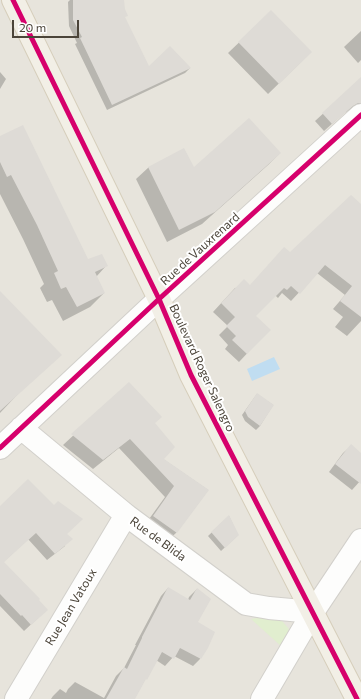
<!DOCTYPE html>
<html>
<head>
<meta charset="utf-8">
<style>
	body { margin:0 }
	#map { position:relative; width:361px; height:699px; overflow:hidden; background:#f4f2ee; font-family:Commissioner,sans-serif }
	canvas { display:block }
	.scale { position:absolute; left:12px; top:20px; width:67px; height:18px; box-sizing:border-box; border:2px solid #4b4439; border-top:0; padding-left:5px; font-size:12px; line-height:14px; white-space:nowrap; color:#4b4439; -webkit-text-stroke:3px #fff; paint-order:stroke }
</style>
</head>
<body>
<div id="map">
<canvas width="361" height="699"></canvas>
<div class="scale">20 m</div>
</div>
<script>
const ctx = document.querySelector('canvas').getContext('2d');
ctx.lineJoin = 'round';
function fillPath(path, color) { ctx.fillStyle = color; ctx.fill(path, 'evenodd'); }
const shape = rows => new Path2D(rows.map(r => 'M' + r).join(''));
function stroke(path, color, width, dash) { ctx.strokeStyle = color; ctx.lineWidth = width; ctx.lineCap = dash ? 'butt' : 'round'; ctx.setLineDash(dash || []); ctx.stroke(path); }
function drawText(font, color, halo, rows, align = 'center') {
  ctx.font = font + ' Commissioner,sans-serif'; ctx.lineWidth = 4; ctx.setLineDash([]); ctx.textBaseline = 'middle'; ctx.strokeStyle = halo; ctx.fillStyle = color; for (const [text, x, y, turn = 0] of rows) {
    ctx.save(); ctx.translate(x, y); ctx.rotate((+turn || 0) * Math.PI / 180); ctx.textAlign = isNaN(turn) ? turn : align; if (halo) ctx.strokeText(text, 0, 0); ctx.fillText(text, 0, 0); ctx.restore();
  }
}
fillPath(shape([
	[0,0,361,0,361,699,0,699]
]), '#e7e4dc');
fillPath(shape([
	[277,615,289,629,282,647,251,619]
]), '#e1eecf');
fillPath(shape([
	[274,357,280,369,252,381,247,369]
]), '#c0ddf1');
fillPath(shape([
	[70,0,123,0,124,18,149,68,190,68,185,73,107,110,75,44,77,43,69,26,68,2],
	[271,12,300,63,268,94,228,53],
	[361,31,361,60,358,63,344,47],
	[0,72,6,79,0,89],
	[361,79,361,103,353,110,350,110,344,113,324,131,315,121],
	[0,137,88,260,106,266,96,277,104,293,90,307,63,321,52,300,47,302,40,288,44,284,23,239,0,194],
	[280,153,268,165,202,224,167,242,136,179,149,167,193,169],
	[361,206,361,321,347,336,335,327,343,317,333,309,345,295,317,273,291,301,282,293,278,298,275,295,255,316,269,330,239,362,225,349,228,345,219,335,228,326,213,312,235,288,250,286,290,253],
	[0,292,18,394,0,413],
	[129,384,154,424,163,459,208,490,176,533,166,542,144,526,165,497,119,448,93,469,63,445],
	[257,394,273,405,260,426,256,430,245,421,242,415,254,398],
	[351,446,361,454,361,480,352,490,329,472,343,453],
	[54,506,66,535,65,546,47,560,28,539,0,565,0,507],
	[229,516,238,535,221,551,208,536],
	[0,588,40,616,24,631,0,606],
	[168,588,188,600,189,597,197,589,197,622,200,659,193,666,174,656,165,666,156,660,134,699,51,699,53,696,60,689,66,693,68,689,75,682,104,698,116,676,124,668,136,645,135,645,161,596]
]), '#0003');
fillPath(shape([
	[73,0,124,0,125,9,128,16,125,17,149,66,170,46,191,68,112,105,80,38,82,37,73,20],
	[271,10,312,52,279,84,238,42],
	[361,77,361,103,358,103,353,106,332,124,322,113],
	[249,118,281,153,215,212,179,230,148,167,184,148,194,167],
	[23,125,88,259,102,254,108,266,95,272,105,293,77,307,66,287,61,289,54,273,58,271,37,225,11,175,7,177,0,162,0,136],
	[351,195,361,204,361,317,340,301,352,286,325,265,300,294,291,286,287,290,284,288,256,316,271,330,247,354,232,340,236,336,226,326,235,317,221,303,244,279,250,285,284,247,290,252],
	[0,291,62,355,0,411],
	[129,382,162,417,155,423,175,447,164,459,209,490,177,533,153,516,174,486,130,439,103,460,71,434],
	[257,393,274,405,260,426,248,417,245,411],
	[351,444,361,453,361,484,335,464],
	[28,479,54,505,58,501,83,519,67,534,73,539,55,554,36,533,4,562,40,599,39,600,48,610,31,625,22,615,21,616,0,594,0,506],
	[229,515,239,535,225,548,211,532],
	[168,587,190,600,197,588,211,599,198,622,215,632,208,648,201,659,180,648,174,659,162,652,147,680,146,679,135,699,106,699,124,667,127,669,142,638,142,637]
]), '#dedbd6');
const minor = shape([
	[21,428,126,515,246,604,269,608,313,612],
	[0,448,159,299,361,115],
	[16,699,126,515],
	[262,699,313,612,361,540]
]);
const major = shape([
	[13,0,159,299,191,375,357,699]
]);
stroke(minor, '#d2d0cb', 24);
stroke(major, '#d6cebb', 24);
stroke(minor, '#fdfdfc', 22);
stroke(major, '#f2efe6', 22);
stroke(shape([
	[13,0,159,299,191,375,357,699],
	[0,448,159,299,361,115]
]), '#d6006c', 5);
drawText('12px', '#4b4439', '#fff', [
	["Rue de Vauxrenard",200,249,-42],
	["Boulevard Roger Salengro",202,368,65],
	["Rue de Blida",158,539,36],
	["Rue Jean Vatoux",71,607,-59]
]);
</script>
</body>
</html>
